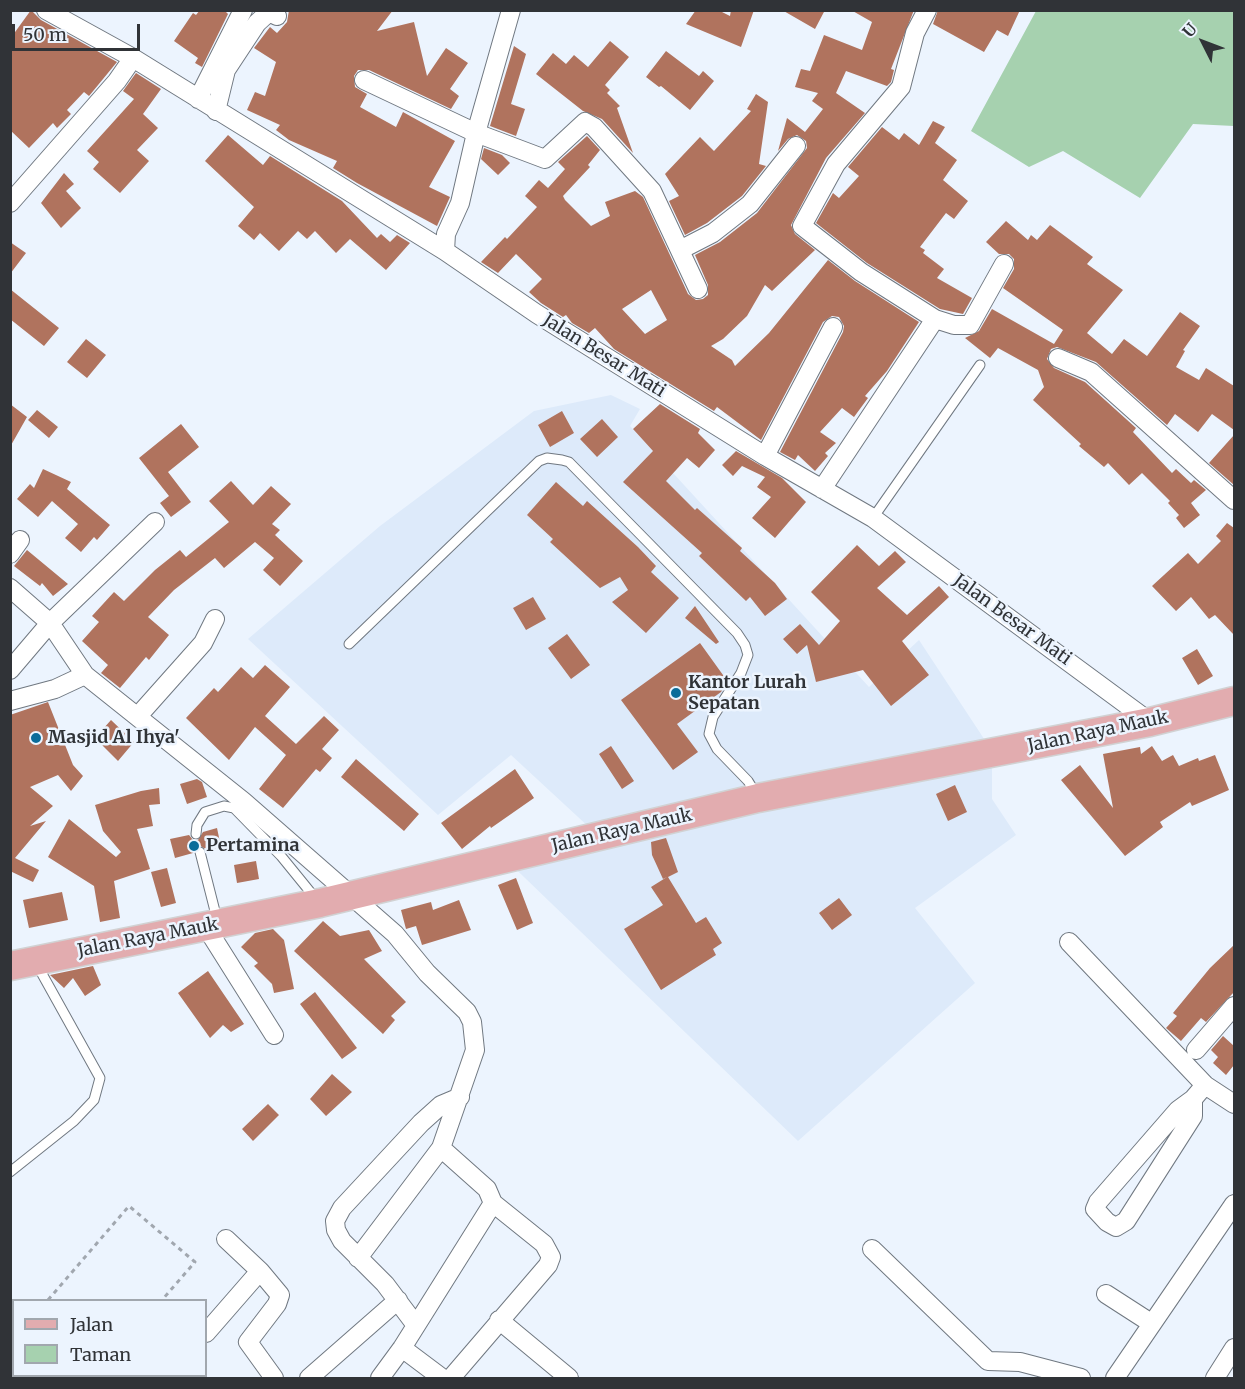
<!DOCTYPE html>
<html>
<head>
<meta charset="utf-8">
<style>
	body { margin:0 }
	#map { position:relative; width:1245px; height:1389px; overflow:hidden; background:#ecf4fe; font-family:Merriweather,serif }
	canvas { display:block }
	.frame { position:absolute; inset:0; border:12px solid #303337; pointer-events:none }
	.legend { position:absolute; left:12px; top:1299px; width:195px; height:78px; box-sizing:border-box; background:#ecf4fe; border:2px solid #a1a7ae; margin:0; padding:8px 10px; list-style:none; font-size:18px; color:#303337 }
	.legend li { display:flex; align-items:center; gap:12px; height:30px }
	.legend b { width:30px; border:2px solid #a1a7ae }
	.north { position:absolute; left:1173px; top:12px; width:60px; height:60px; -webkit-text-stroke:4px #ecf4fe; paint-order:stroke; rotate:312deg; font-size:16px; font-weight:700; line-height:24px; text-align:center; color:#303337 }
	.north::after { content:''; display:block; margin:auto; width:21px; height:27px; background:#303337; clip-path:polygon(50% 0,100% 100%,50% 72%,0 100%) }
	.scale { position:absolute; left:12px; top:24px; width:128px; height:27px; box-sizing:border-box; border:3px solid #303337; border-top:0; padding-left:8px; font-size:18px; line-height:21px; white-space:nowrap; color:#303337; -webkit-text-stroke:4px #ecf4fe; paint-order:stroke }
</style>
</head>
<body>
<div id="map">
<canvas width="1245" height="1389"></canvas>
<div class="frame"></div>
<ul class="legend">
<li><b style="height:8px;background:#e2acaf"></b>Jalan</li>
<li><b style="height:16px;background:#a6d1af"></b>Taman</li>
</ul>
<div class="north">U</div>
<div class="scale">50 m</div>
</div>
<script>
const ctx = document.querySelector('canvas').getContext('2d');
ctx.lineJoin = 'round';
function fillPath(path, color) { ctx.fillStyle = color; ctx.fill(path, 'evenodd'); }
const shape = rows => new Path2D(rows.map(r => 'M' + r).join(''));
function stroke(path, color, width, dash) { ctx.strokeStyle = color; ctx.lineWidth = width; ctx.lineCap = dash ? 'butt' : 'round'; ctx.setLineDash(dash || []); ctx.stroke(path); }
function drawText(font, color, halo, rows, align = 'center') {
  ctx.font = font + ' Merriweather,serif'; ctx.lineWidth = 5; ctx.setLineDash([]); ctx.textBaseline = 'middle'; ctx.strokeStyle = halo; ctx.fillStyle = color; for (const [text, x, y, turn = 0] of rows) {
    ctx.save(); ctx.translate(x, y); ctx.rotate((+turn || 0) * Math.PI / 180); ctx.textAlign = isNaN(turn) ? turn : align; if (halo) ctx.strokeText(text, 0, 0); ctx.fillText(text, 0, 0); ctx.restore();
  }
}
fillPath(shape([
	[611,395,640,409,630,426,869,687,919,640,992,751,992,799,1016,835,915,908,975,983,798,1141,497,851,591,829,511,755,438,815,248,639,380,526,534,411]
]), '#ddeafa');
fillPath(shape([
	[1036,11,1234,11,1234,126,1193,124,1140,198,1063,151,1029,167,971,131]
]), '#a6d1af');
fillPath(shape([
	[31,10,41,20,117,62,89,96,84,92,67,110,71,114,57,128,53,123,29,148,10,130,10,39],
	[200,10,224,10,228,14,202,67,195,63,198,58,174,41,193,13,196,15],
	[289,10,393,10,377,31,414,22,427,76,446,48,468,63,450,89,459,96,451,109,369,70,358,70,354,76,355,87,367,94,360,107,396,127,403,112,455,141,429,187,450,197,437,226,357,183,333,168,337,161,289,140,276,130,280,125,247,110,255,92,265,96,276,62,254,48,270,27,277,33,287,22],
	[696,10,718,10,730,16,731,10,754,10,741,47,686,24],
	[782,10,825,10,815,29],
	[851,10,914,10,891,69,894,70,891,82,887,86,846,71,836,93,865,113,826,158,791,225,795,234,815,250,772,291,765,285,747,316,723,339,711,346,732,360,735,366,769,333,828,260,855,281,919,322,887,371,865,396,868,398,854,417,842,408,820,432,836,443,825,453,828,456,815,471,798,455,795,460,780,452,843,332,844,326,839,317,832,316,823,322,761,440,717,407,714,411,614,349,595,328,589,333,572,323,566,315,563,317,541,303,529,292,542,279,516,254,498,273,481,262,505,237,507,239,537,207,525,196,539,180,548,188,565,169,558,162,587,136,600,150,588,165,590,167,563,196,565,200,591,226,610,216,605,202,635,191,643,197,688,294,696,300,703,299,708,295,708,285,695,255,720,242,757,213,807,148,806,141,797,135,788,139,778,151,787,118,805,132,823,109,812,101,818,93,795,87,801,69,810,71,824,35,862,50,872,22],
	[651,290,667,320,645,334,622,309],
	[938,10,1020,10,1008,36,997,30,984,52,933,24],
	[610,41,629,57,605,85,610,90,607,93,620,106,617,108,633,153,602,119,583,111,536,74,553,53,566,64,574,55,588,67],
	[514,46,526,54,511,104,525,109,516,136,490,126],
	[666,51,699,76,703,71,714,81,690,110,661,86,659,87,646,77],
	[136,73,161,89,143,114,158,128,137,150,149,161,120,193,93,169,99,162,87,151,134,99,123,91],
	[756,94,768,102,759,164,766,166,742,196,707,223,685,235,669,201,679,196,665,174,700,137,714,151,751,111,747,109],
	[933,121,945,127,935,143,957,160,943,180,968,201,954,219,946,213,920,247,925,250,923,253,944,269,937,278,972,298,963,314,940,309,867,263,816,223,833,193,839,198,859,176,848,167,882,127,899,140,904,133,919,145],
	[228,135,263,165,270,156,342,201,377,238,381,234,390,242,397,235,410,243,386,270,350,239,336,253,315,231,307,239,298,231,279,251,260,233,254,240,238,226,254,207,205,161],
	[484,148,502,155,510,163,498,175,481,159],
	[64,173,74,184,66,191,81,208,61,228,41,203],
	[1006,221,1028,240,1031,235,1037,240,1050,225,1093,257,1087,264,1123,290,1087,333,1112,354,1124,339,1147,356,1180,312,1200,326,1183,350,1185,351,1176,367,1199,380,1206,368,1234,386,1234,430,1212,414,1198,432,1175,414,1167,425,1096,362,1057,347,1051,349,1047,359,1054,368,1085,382,1136,428,1133,432,1172,473,1176,469,1191,483,1194,480,1206,490,1191,503,1200,515,1184,528,1176,518,1179,515,1168,503,1170,501,1142,473,1129,485,1108,463,1104,467,1079,446,1081,444,1033,400,1044,387,1038,370,998,348,990,358,965,338,979,331,992,309,1054,344,1063,330,1003,288,1014,269,1014,259,1009,254,999,254,986,242],
	[10,242,26,253,10,274],
	[10,289,59,328,44,346,10,319],
	[86,339,106,355,87,378,67,362],
	[10,404,27,417,10,447],
	[660,404,700,429,698,433,715,450,699,468,687,458,666,481,695,510,697,508,742,548,740,551,775,583,787,599,765,616,750,597,746,601,699,556,702,553,623,482,653,451,633,429],
	[37,410,58,427,49,438,28,420],
	[562,411,574,433,550,447,538,425],
	[602,419,618,437,597,457,580,439],
	[181,424,199,447,168,472,191,502,171,517,160,503,169,496,139,458],
	[1234,435,1234,485,1209,463],
	[736,451,782,478,806,502,775,538,752,518,771,497,757,487,765,477,742,466,733,476,722,465],
	[43,469,71,482,67,489,110,525,97,540,94,537,81,552,65,538,78,524,52,501,38,517,17,499,30,484,34,488],
	[231,481,253,505,271,486,291,504,272,524,280,530,275,535,303,561,280,586,263,570,274,558,255,542,224,568,215,558,174,590,148,617,169,635,149,660,146,657,120,688,101,673,108,665,82,641,99,622,92,616,114,592,124,601,155,570,180,550,186,557,229,522,209,501],
	[556,482,583,506,587,501,638,547,656,566,651,572,679,598,646,633,612,602,628,590,620,577,600,588,550,542,553,539,527,515],
	[1227,523,1234,528,1234,635,1215,615,1209,619,1191,597,1176,611,1152,586,1188,553,1198,564,1221,541,1216,536],
	[857,545,879,566,895,551,906,562,877,588,907,615,939,586,949,597,902,641,929,675,891,706,863,670,816,682,807,645,797,654,783,639,800,624,819,645,840,621,811,592],
	[27,550,68,584,53,596,42,583,40,586,14,566],
	[533,597,546,619,526,630,513,608],
	[695,606,719,642,716,644,685,618],
	[567,634,590,665,571,679,548,648],
	[700,643,728,682,721,692,677,724,698,752,673,770,621,700],
	[1197,649,1213,676,1198,685,1182,658],
	[265,665,290,687,265,716,296,744,324,716,339,730,322,749,332,758,320,772,316,769,283,808,259,789,286,755,255,727,229,760,186,718,214,688,218,692,241,667,253,678],
	[48,702,73,765,83,776,71,791,58,775,30,787,53,806,30,826,46,821,15,858,39,870,33,882,10,871,10,715],
	[111,720,134,742,118,761,95,738],
	[611,746,634,781,622,789,599,754],
	[1152,746,1162,761,1173,755,1179,766,1198,758,1199,761,1215,755,1229,790,1192,806,1190,802,1160,822,1163,827,1125,856,1061,780,1080,765,1113,808,1103,754,1140,747,1141,754],
	[356,759,419,814,404,831,341,777],
	[515,769,534,798,491,828,490,826,462,849,441,823],
	[197,779,202,782,207,797,187,804,180,784],
	[955,785,967,812,948,821,936,794],
	[159,788,160,804,149,805,153,826,137,829,150,869,114,881,120,918,100,922,94,886,48,857,69,819,116,857,121,852,103,831,95,805,141,791],
	[217,828,221,847,207,850,199,845,193,853,175,858,170,839,189,835,193,840,198,840,203,832],
	[666,838,678,872,668,877,696,923,706,917,722,943,713,949,716,955,661,990,624,929,663,905,651,887,667,877,663,879,652,855,651,842],
	[256,861,259,879,237,883,234,865],
	[167,868,176,903,161,907,151,872],
	[516,878,533,923,517,930,498,885],
	[62,892,68,920,29,928,23,900],
	[839,898,852,915,832,930,819,913],
	[459,900,471,930,422,945,416,926,406,929,401,910,431,902,433,910],
	[323,921,340,936,369,930,382,951,364,959,406,1002,391,1016,395,1020,383,1034,294,951],
	[273,929,284,940,294,989,274,993,272,984,254,966,258,963,241,947,255,933],
	[1234,945,1234,992,1206,1022,1201,1018,1181,1041,1166,1028,1177,1016,1173,1013,1210,968],
	[93,966,101,985,85,996,73,978,64,988,50,975],
	[208,971,244,1024,231,1032,223,1025,210,1038,178,993],
	[315,992,357,1048,342,1059,300,1004],
	[1223,1036,1234,1046,1234,1065,1226,1075,1213,1063,1218,1057,1211,1050],
	[332,1074,352,1092,326,1116,310,1099],
	[268,1104,279,1115,253,1141,242,1129]
]), '#b0735e');
const lane = shape([
	[873,518,980,365],
	[349,644,539,461,547,458,562,460,569,462,737,633,745,645,748,655,741,673,713,717,709,734,717,749,748,781,756,794],
	[196,834,197,825,205,812,224,806,234,808,281,856,316,899],
	[200,852,217,919],
	[10,1172,74,1121,94,1100,100,1078,36,963]
]);
const street = shape([
	[46,10,133,58,445,251,537,314,765,456,873,518,1150,722],
	[927,10,915,33,901,87,836,164,802,226,861,272,935,319,954,325,970,325,1004,264],
	[364,80,476,133,545,159,585,122,594,127,652,191,698,289],
	[198,99,243,10],
	[216,111,226,70,257,23,269,12,277,16],
	[10,203,117,81,133,58],
	[680,250,713,233,750,204,796,146],
	[445,251,446,234,460,203,476,133,511,10],
	[1058,358,1091,372,1234,500],
	[765,456,833,327],
	[822,489,935,319],
	[10,554,20,540],
	[10,588,50,623,85,675,243,801,395,934,427,973,467,1012,472,1022,475,1050,441,1148,358,1258],
	[10,670,50,623,155,522],
	[10,701,55,689,85,675],
	[138,716,203,643,215,619],
	[206,927,274,1035],
	[1069,942,1205,1085,1234,1104],
	[1196,1050,1234,1006],
	[1193,1099,1193,1116,1126,1221,1116,1227,1107,1222,1095,1209,1098,1202,1178,1110,1193,1099,1205,1085],
	[441,1148,487,1189,493,1203,544,1244,551,1257,548,1265,451,1378],
	[226,1239,260,1271,280,1295,277,1304,248,1342,274,1378],
	[872,1249,988,1361,1020,1362,1081,1378],
	[1106,1294,1151,1323],
	[499,1320,569,1378],
	[415,1324,385,1284,342,1241,336,1230,335,1221,342,1208,421,1123,441,1105,460,1097],
	[206,1333,260,1271],
	[402,1348,442,1378],
	[309,1378,398,1300],
	[380,1378,402,1348,493,1203],
	[1115,1378,1234,1204],
	[1215,1378,1234,1348]
]);
const primary = shape([
	[10,966,320,903,758,798,1150,722,1234,701]
]);
stroke(lane, '#707881', 11);
stroke(street, '#707881', 20);
stroke(primary, '#d1d2d3', 31);
stroke(shape([
	[48,1300,129,1206,195,1262,162,1300],
	[10,1345,14,1342],
	[96,1378,98,1376]
]), '#a1a7af', 3, [4.5, 4.5]);
stroke(lane, '#fff', 9);
stroke(street, '#fff', 18);
stroke(primary, '#e2acaf', 28);
for (const [x, y, r, color] of [
	[676,693,6,"#0b6c9a"],
	[36,738,6,"#0b6c9a"],
	[194,846,6,"#0b6c9a"]
]) { const dot = new Path2D(); dot.arc(x, y, r, 0, 2 * Math.PI); ctx.fillStyle = color; ctx.fill(dot); stroke(dot, '#ecf4fe', 2); }
drawText('18px', '#303337', '#ecf4fe', [
	["Jalan Besar Mati",604,356,32],
	["Jalan Besar Mati",1012,620,36],
	["Jalan Raya Mauk",1098,732,-12],
	["Jalan Raya Mauk",622,831,-13],
	["Jalan Raya Mauk",148,938,-11]
]);
drawText('bold 18px', '#303337', '#ecf4fe', [
	["Kantor Lurah",688,683],
	["Sepatan",688,704],
	["Masjid Al Ihya'",48,738],
	["Pertamina",206,846]
], 'left');
</script>
</body>
</html>
